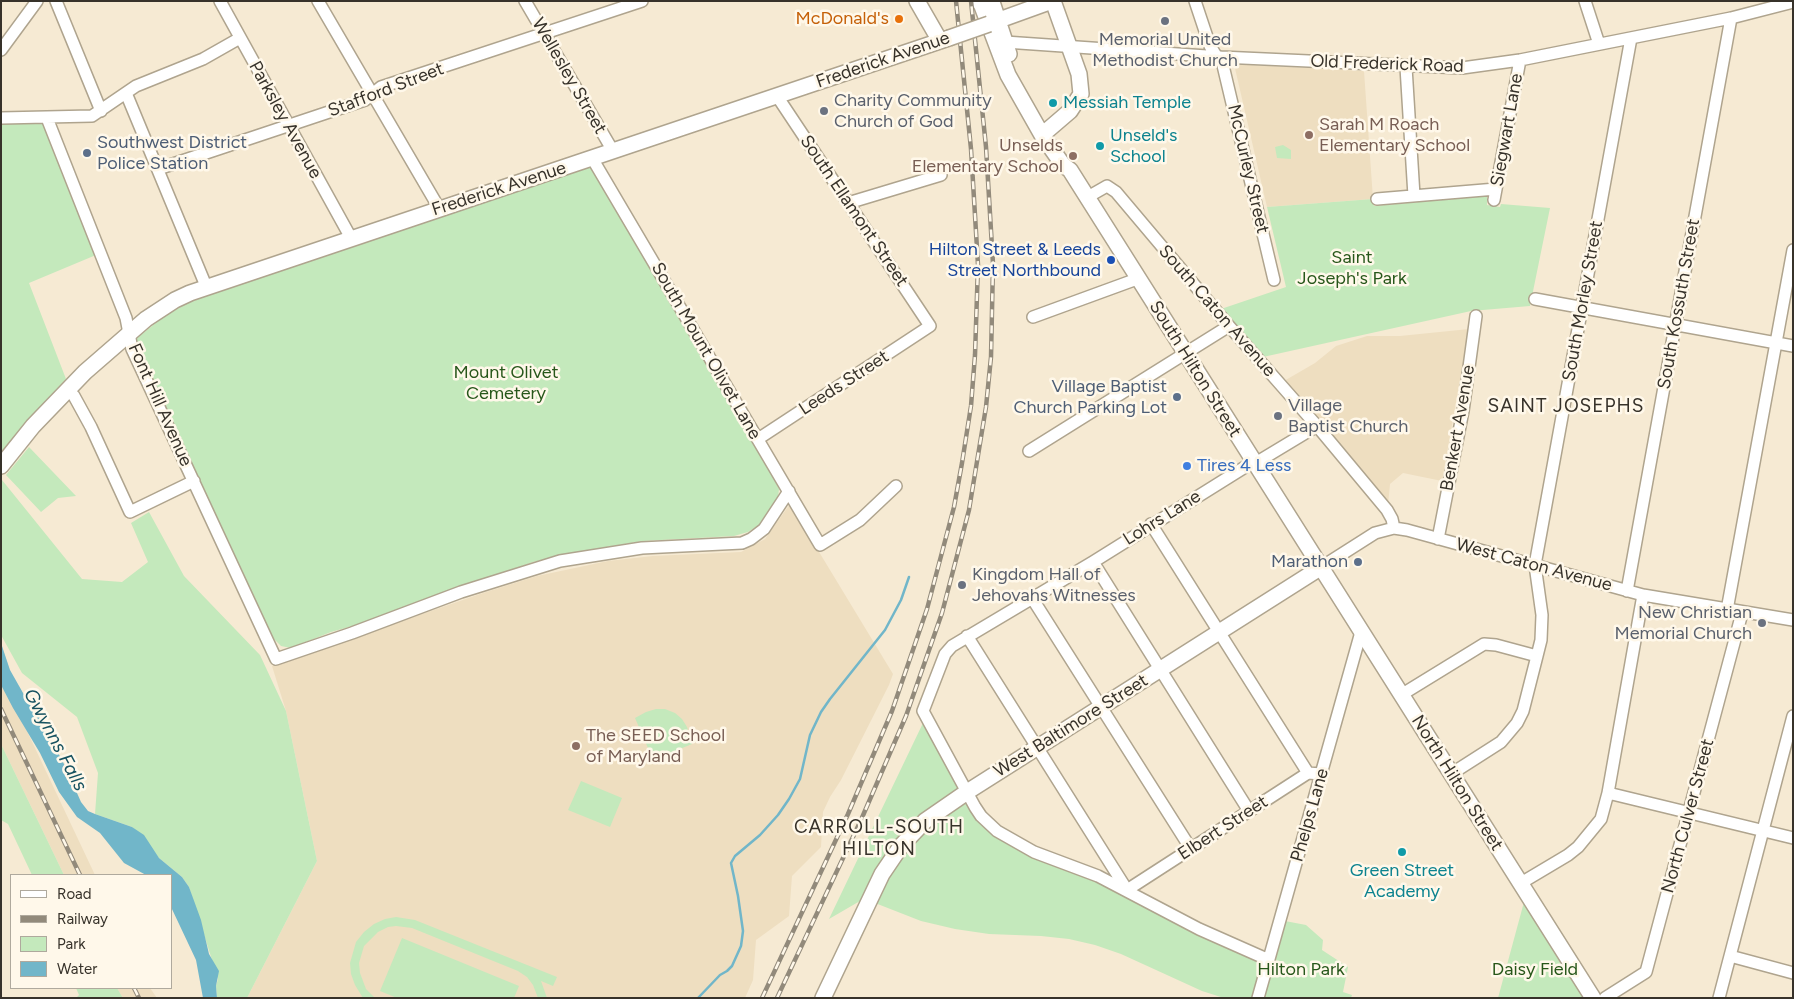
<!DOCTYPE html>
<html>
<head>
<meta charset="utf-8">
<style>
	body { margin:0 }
	#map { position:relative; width:1794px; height:999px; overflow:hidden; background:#f6ead3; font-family:Figtree,sans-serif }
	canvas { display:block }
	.frame { position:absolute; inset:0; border:2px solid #37322a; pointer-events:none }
	.legend { position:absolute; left:10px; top:874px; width:162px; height:115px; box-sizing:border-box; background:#fff8ea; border:1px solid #afa99d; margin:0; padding:6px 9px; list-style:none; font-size:15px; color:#37322a }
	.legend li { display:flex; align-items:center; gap:10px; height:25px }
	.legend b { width:25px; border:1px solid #afa99d }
</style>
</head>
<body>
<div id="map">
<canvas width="1794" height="999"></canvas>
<div class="frame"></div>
<ul class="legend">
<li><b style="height:6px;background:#fff"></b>Road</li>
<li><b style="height:6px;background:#928a7b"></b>Railway</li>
<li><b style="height:14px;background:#c4e9bc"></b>Park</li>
<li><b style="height:14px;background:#71b6c9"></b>Water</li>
</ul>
</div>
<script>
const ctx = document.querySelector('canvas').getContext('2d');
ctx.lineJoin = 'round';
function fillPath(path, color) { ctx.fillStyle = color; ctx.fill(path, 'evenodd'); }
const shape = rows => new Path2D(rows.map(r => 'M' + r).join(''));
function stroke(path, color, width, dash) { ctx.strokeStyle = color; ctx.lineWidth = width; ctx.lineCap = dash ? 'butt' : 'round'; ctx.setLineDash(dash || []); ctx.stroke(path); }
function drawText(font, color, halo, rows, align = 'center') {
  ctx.font = font + ' Figtree,sans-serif'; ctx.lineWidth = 5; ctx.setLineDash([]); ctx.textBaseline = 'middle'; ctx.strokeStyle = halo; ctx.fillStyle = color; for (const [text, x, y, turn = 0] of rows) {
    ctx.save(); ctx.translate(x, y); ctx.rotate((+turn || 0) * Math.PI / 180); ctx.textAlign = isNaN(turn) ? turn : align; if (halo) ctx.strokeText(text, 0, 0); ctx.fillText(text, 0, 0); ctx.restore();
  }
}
fillPath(shape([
	[1234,64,1364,71,1373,199,1267,207],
	[1469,329,1442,481,1403,473,1390,484,1388,505,1284,381,1315,363,1336,346,1367,336,1400,336],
	[790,504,893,674,889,685,841,780,830,797,823,812,821,847,792,876,789,916,756,940,753,980,745,998,247,998,317,861,286,711,272,666,483,593,537,576,608,561,653,556,741,552,765,539],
	[1,676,95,875,64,875,1,744],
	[117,988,150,988,157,998,123,998]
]), '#eedec0');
fillPath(shape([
	[41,122,45,125,96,255,29,283,66,379,43,404,1,455,1,124],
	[1283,145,1291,150,1291,159,1277,158,1275,147],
	[592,166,758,449,779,489,778,498,759,525,748,532,734,536,643,541,582,551,533,562,356,625,331,632,291,648,281,646,273,638,204,489,135,344,136,339,163,317,186,304,211,294,283,268],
	[1487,196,1487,205,1500,207,1501,204,1550,208,1530,306,1471,311,1263,357,1221,309,1286,287,1267,207,1373,199,1374,206],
	[29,447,76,496,58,498,41,512,6,475],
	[2,480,82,579,122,582,148,562,131,523,149,512,184,576,260,655,286,711,317,861,247,998,217,998,216,986,218,979,189,887,182,877,159,858,132,827,95,814,98,773,77,717,22,673,1,635],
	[656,709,665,709,675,713,682,719,687,727,692,744,658,758,651,755,635,718,646,712],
	[923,723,959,789,881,862,860,901,829,919],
	[1,744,64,875,32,875,8,824,1,820],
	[581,781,622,798,610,827,568,810],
	[967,803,975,815,1173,921,1263,965,1255,998,1224,998,1202,991,1121,954,1095,945,1069,939,1041,936,989,934,955,929,921,921,875,903,898,863,921,836,941,819],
	[1524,902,1585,998,1498,998],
	[396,917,415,920,557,977,553,986,541,981,547,998,538,998,533,985,527,977,518,971,412,928,396,926,388,927,378,932,364,946,359,963,360,973,366,989,375,998,363,998,355,985,351,974,350,963,356,942,364,932,374,924,385,919],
	[1285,921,1306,925,1323,940,1322,950,1348,967,1343,992,1352,995,1351,998,1263,998],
	[402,938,519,986,514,998,397,998,380,991],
	[76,988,117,988,123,998,76,998,79,995]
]), '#c4e9bc');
fillPath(shape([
	[1,643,10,670,27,700,36,711,65,766,81,802,88,811,95,814,132,827,144,835,159,858,182,877,189,887,201,920,209,954,219,971,216,986,217,998,203,998,196,960,171,907,171,875,146,875,124,863,100,833,77,817,59,792,40,753,13,708,1,685]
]), '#71b6c9');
stroke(shape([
	[698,998,720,975,727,971,732,966,741,946,743,931,738,896,731,863,735,856,760,835,778,815,789,799,800,779,810,735,821,712,830,699,885,630,901,600,909,577]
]), '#71b6c9', 2.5);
const minor = shape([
	[56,1,101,111],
	[220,1,351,238],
	[318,1,439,208],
	[525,1,613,151],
	[1195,1,1210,46,1217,57],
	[1585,1,1599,44],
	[1005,42,1221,57,1462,68,1520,60,1731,18,1793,2],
	[1,50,37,1],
	[1221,57,1274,280],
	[1406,67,1414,196],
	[126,93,206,286],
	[1,118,92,116,136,86,203,59,240,38],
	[47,118,126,318,132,349,276,659,352,633,461,592,560,561,642,548,742,543,751,539,764,529,789,491],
	[592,158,820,545,860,520,896,486],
	[158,169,365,100,381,87,642,1],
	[1086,198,1107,186,1116,192,1229,326,1317,426,1387,510,1392,519,1394,528],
	[1377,199,1496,189],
	[1494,200,1520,60],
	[848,203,941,175],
	[1535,299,1793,346],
	[1033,317,1137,279],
	[67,389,74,396,91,427,130,512,194,481],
	[758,439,930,326,777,96],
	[1029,451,1229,326],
	[1253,462,1093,562,952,646,945,654,923,711,975,807,981,816,997,831,1034,852,1098,876,1199,929,1269,960],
	[1254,464,1317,426],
	[1151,524,1308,773],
	[1438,539,1463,411,1476,316],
	[1093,562,1249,811],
	[1320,568,1375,533,1394,528,1407,530,1643,595,1793,620],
	[1627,591,1731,18],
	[1032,598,1191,849],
	[1727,610,1793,250],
	[967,636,1127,890,1308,773,1321,774],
	[1401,695,1484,644,1496,645,1537,656],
	[1451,774,1501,742,1517,723,1523,711,1537,656,1541,640,1542,615,1535,565,1631,38],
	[1608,793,1793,838],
	[1521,883,1568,855,1578,847,1601,819,1608,793,1643,595],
	[1730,956,1793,973],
	[1258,998,1361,632],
	[1605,998,1646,972,1742,613],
	[1719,998,1793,716]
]);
const major = shape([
	[917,1,940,41],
	[979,1,982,6,1008,75,1042,135,1063,165,1070,170,1593,998],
	[993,5,1009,54],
	[991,23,1052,1],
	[1042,135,1070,111,1081,94,1079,74,1053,1],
	[1,466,33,426,85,372,146,319,175,300,190,293,949,38],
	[823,998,882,874,901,846,925,821,967,792,1320,568]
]);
stroke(minor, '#afa48e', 14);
stroke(major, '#afa48e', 18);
stroke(minor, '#fff', 11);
stroke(major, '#fff', 15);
const rail = shape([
	[1,709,80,875],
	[134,988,139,998],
	[762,998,848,814,892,711,927,609,954,507,962,463,971,406,975,355,978,265,971,149,956,1],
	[777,998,861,820,906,716,942,613,969,510,986,407,991,357,993,264,986,147,971,1]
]);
stroke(rail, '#928a7b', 4.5);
stroke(rail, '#fff8ea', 2.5, [8]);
const majorBridge = shape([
	[949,38,989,24]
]);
stroke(majorBridge, '#afa48e', 18, []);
stroke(majorBridge, '#fff', 15);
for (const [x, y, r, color] of [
	[899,19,5,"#e8710a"],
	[1165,21,5,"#6b7280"],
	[1053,103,5,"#0f9aa8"],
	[824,111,5,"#6b7280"],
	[1309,135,5,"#8d6e63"],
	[1100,146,5,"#0f9aa8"],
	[87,153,5,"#5c6f8a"],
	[1073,156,5,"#8d6e63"],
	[1111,260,5,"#1a4fb4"],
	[1177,397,5,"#5c6f8a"],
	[1278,416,5,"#6b7280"],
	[1187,466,5,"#3f7fe0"],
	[1358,562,5,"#5c6f8a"],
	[962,585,5,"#6b7280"],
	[1762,623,5,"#6b7280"],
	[576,746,5,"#8d6e63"],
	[1402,852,5,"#0f9aa8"]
]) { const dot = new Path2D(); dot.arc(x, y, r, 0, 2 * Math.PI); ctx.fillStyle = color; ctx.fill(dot); stroke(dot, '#fff8ea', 2); }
drawText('18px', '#c56008', '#fff8ea', [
	["McDonald's",889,19]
], 'right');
drawText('18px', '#5b616d', '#fff8ea', [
	["Memorial United",1165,40,"center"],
	["Methodist Church",1165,61,"center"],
	["Charity Community",834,101],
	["Church of God",834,122],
	["Village",1288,406],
	["Baptist Church",1288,427],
	["Kingdom Hall of",972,575],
	["Jehovahs Witnesses",972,596],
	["New Christian",1752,613,"right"],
	["Memorial Church",1752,634,"right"]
], 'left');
drawText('18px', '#37322a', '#fff8ea', [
	["Frederick Avenue",883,60,-19],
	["Old Frederick Road",1387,64,2],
	["Wellesley Street",569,76,60],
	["Stafford Street",386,90,-21],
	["Parksley Avenue",285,120,61],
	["Siegwart Lane",1507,130,-80],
	["McCurley Street",1248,169,77],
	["Frederick Avenue",499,189,-18],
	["South Ellamont Street",854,211,56],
	["South Morley Street",1583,301,-80],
	["South Kossuth Street",1679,304,-80],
	["South Caton Avenue",1217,311,49],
	["South Mount Olivet Lane",706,351,60],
	["South Hilton Street",1195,369,58],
	["Leeds Street",844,383,-33],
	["Font Hill Avenue",160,405,66],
	["Benkert Avenue",1458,428,-80],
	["Lohrs Lane",1162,518,-32],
	["West Caton Avenue",1534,565,15],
	["West Baltimore Street",1071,726,-32],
	["North Hilton Street",1457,783,58],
	["Phelps Lane",1310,815,-74],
	["North Culver Street",1688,816,-75],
	["Elbert Street",1223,828,-33]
]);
drawText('18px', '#0d838f', '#fff8ea', [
	["Messiah Temple",1063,103],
	["Unseld's",1110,136],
	["School",1110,157],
	["Green Street",1402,871,"center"],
	["Academy",1402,892,"center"]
], 'left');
drawText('18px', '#785e54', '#fff8ea', [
	["Sarah M Roach",1319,125],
	["Elementary School",1319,146],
	["Unselds",1063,146,"right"],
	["Elementary School",1063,167,"right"],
	["The SEED School",586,736],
	["of Maryland",586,757]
], 'left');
drawText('18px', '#4e5e75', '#fff8ea', [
	["Southwest District",97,143,"left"],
	["Police Station",97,164,"left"],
	["Village Baptist",1167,387],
	["Church Parking Lot",1167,408],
	["Marathon",1348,562]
], 'right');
drawText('18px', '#164399', '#fff8ea', [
	["Hilton Street & Leeds",1101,250],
	["Street Northbound",1101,271]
], 'right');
drawText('18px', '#27571a', '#fff8ea', [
	["Saint",1352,258],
	["Joseph's Park",1352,279],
	["Mount Olivet",506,373],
	["Cemetery",506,394],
	["Hilton Park",1301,970],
	["Daisy Field",1535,970]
]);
drawText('18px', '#366cbe', '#fff8ea', [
	["Tires 4 Less",1197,466]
], 'left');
ctx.letterSpacing = '1px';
drawText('19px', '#37322a', '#fff8ea', [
	["SAINT JOSEPHS",1566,406],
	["CARROLL-SOUTH",879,827],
	["HILTON",879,849]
]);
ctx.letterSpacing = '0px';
drawText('italic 19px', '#175260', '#fff8ea', [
	["Gwynns Falls",55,740,62]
]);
</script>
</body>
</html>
